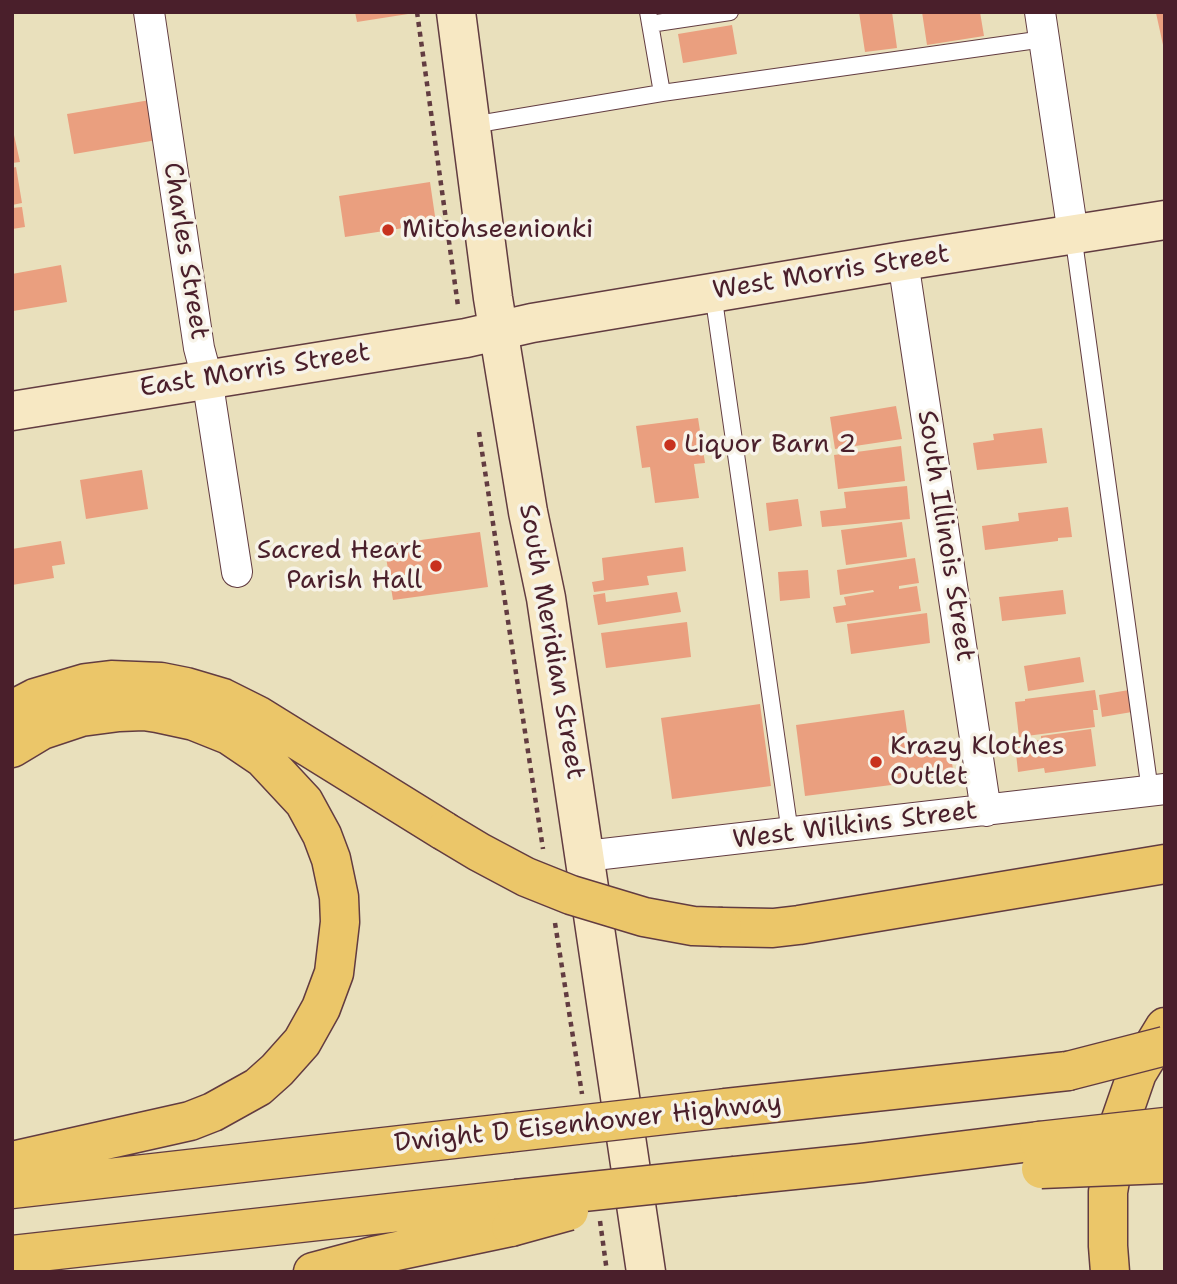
<!DOCTYPE html>
<html>
<head>
<meta charset="utf-8">
<style>
	body { margin:0 }
	#map { position:relative; width:1177px; height:1284px; overflow:hidden; background:#e9e0bc; font-family:"Shantell Sans",sans-serif }
	canvas { display:block }
	.frame { position:absolute; inset:0; border:14px solid #4a1f2b; pointer-events:none }
</style>
</head>
<body>
<div id="map">
<canvas width="1177" height="1284"></canvas>
<div class="frame"></div>
</div>
<script>
const ctx = document.querySelector('canvas').getContext('2d');
ctx.lineJoin = 'round';
function fillPath(path, color) { ctx.fillStyle = color; ctx.fill(path, 'evenodd'); }
const shape = rows => new Path2D(rows.map(r => 'M' + r).join(''));
function stroke(path, color, width, dash) { ctx.strokeStyle = color; ctx.lineWidth = width; ctx.lineCap = dash ? 'butt' : 'round'; ctx.setLineDash(dash || []); ctx.stroke(path); }
function drawText(font, color, halo, rows, align = 'center') {
  ctx.font = font + ' "Shantell Sans",sans-serif'; ctx.lineWidth = 7; ctx.setLineDash([]); ctx.textBaseline = 'middle'; ctx.strokeStyle = halo; ctx.fillStyle = color; for (const [text, x, y, turn = 0] of rows) {
    ctx.save(); ctx.translate(x, y); ctx.rotate((+turn || 0) * Math.PI / 180); ctx.textAlign = isNaN(turn) ? turn : align; if (halo) ctx.strokeText(text, 0, 0); ctx.fillText(text, 0, 0); ctx.restore();
  }
}
fillPath(shape([
	[355,12,408,12,408,14,357,22],
	[859,12,892,12,897,48,865,52],
	[922,12,980,12,984,36,927,45],
	[1159,12,1165,12,1165,54,1156,13],
	[732,25,737,54,683,63,678,34],
	[150,100,157,140,74,154,67,114],
	[12,126,20,162,12,163],
	[16,167,22,203,12,205,12,168],
	[430,182,436,223,345,237,339,196],
	[22,207,25,227,12,229,12,208],
	[61,265,67,302,13,311,12,274],
	[896,406,902,439,835,449,830,417],
	[698,418,705,463,694,464,699,498,655,503,650,467,642,468,636,426],
	[1042,428,1047,463,977,470,973,443,994,440,993,434],
	[901,446,905,481,838,489,834,455],
	[142,470,148,509,86,519,80,480],
	[907,486,910,519,822,527,820,511,846,508,844,492],
	[798,499,802,526,769,531,766,503],
	[1068,507,1072,537,1058,538,1058,541,985,550,982,526,1019,521,1018,513],
	[902,522,907,557,846,565,841,530],
	[480,532,488,587,393,600,384,545],
	[61,541,65,564,52,566,54,578,12,585,12,549],
	[683,547,686,571,647,576,649,585,594,592,592,582,604,580,602,558],
	[915,558,919,583,899,586,899,589,917,586,921,611,836,623,833,607,846,605,844,597,874,592,873,590,840,595,837,570],
	[808,570,810,598,780,601,778,572],
	[1063,590,1066,614,1002,621,999,597],
	[677,592,681,612,598,625,593,595,605,593,606,602],
	[927,613,930,643,851,654,847,624],
	[687,622,691,657,606,668,601,633],
	[1080,657,1084,682,1028,691,1024,666],
	[1095,690,1098,710,1093,710,1095,727,1019,737,1015,702,1025,701,1025,699],
	[1129,690,1132,712,1102,717,1099,695],
	[760,704,771,786,672,799,661,718],
	[904,710,909,746,949,741,954,777,805,796,796,725],
	[1091,729,1096,766,1045,773,1044,768,1018,772,1015,744,1041,740,1041,736]
]), '#ea9f7f');
const service = shape([
	[648,12,662,93],
	[650,24,730,12],
	[472,125,662,93,1044,39],
	[1073,234,1150,791],
	[713,293,790,833]
]);
const minor = shape([
	[149,12,199,348,207,378,237,572],
	[1040,12,1073,234],
	[903,261,986,811],
	[586,856,1165,789]
]);
const secondary = shape([
	[456,12,493,298,528,512,546,598,646,1272],
	[12,411,466,338,532,323,903,261,1165,220]
]);
const motorway = shape([
	[12,710,35,698,86,683,111,680,161,682,186,687,223,698,257,715,444,831],
	[12,748,42,730,81,717,119,712,144,711,157,713,194,721,229,735,263,758,304,802,322,835,331,859,339,897,340,922,334,973,321,1008,302,1042,277,1070,258,1087,213,1112,190,1121,12,1161],
	[722,927,773,928,799,925,1165,864],
	[726,1108,1068,1071],
	[735,1176,862,1163,1039,1141],
	[12,1189,507,1133],
	[12,1255,516,1199],
	[313,1272,373,1256,511,1227],
	[1110,1272,1108,1246,1108,1192,1120,1122,1137,1073,1165,1027]
]);
stroke(service, '#623c41', 18);
stroke(minor, '#623c41', 32);
stroke(secondary, '#623c41', 41);
stroke(motorway, '#623c41', 41);
stroke(shape([
	[417,12,458,306],
	[479,432,543,849],
	[555,923,582,1094],
	[600,1221,607,1272]
]), '#623c41', 4.5, [5, 5]);
stroke(service, '#fff', 16);
stroke(minor, '#fff', 30);
stroke(secondary, '#f7e8c3', 38);
stroke(motorway, '#ebc669', 38);
const motorwayBridge = shape([
	[444,831,479,852,526,877,571,895,644,917,693,926,722,927],
	[1068,1071,1165,1046],
	[507,1133,726,1108],
	[1039,1141,1165,1127],
	[1041,1169,1165,1164],
	[516,1199,735,1176],
	[511,1227,569,1211]
]);
stroke(motorwayBridge, '#623c41', 41, []);
stroke(motorwayBridge, '#ebc669', 38);
for (const [x, y, r, color] of [
	[388,230,7,"#c8321e"],
	[670,445,7,"#c8321e"],
	[436,566,7,"#c8321e"],
	[876,762,7,"#c8321e"]
]) { const dot = new Path2D(); dot.arc(x, y, r, 0, 2 * Math.PI); ctx.fillStyle = color; ctx.fill(dot); stroke(dot, '#f7f3e8', 2.5); }
drawText('26px', '#4a1f2b', '#f7f3e8', [
	["Mitohseenionki",402,230],
	["Liquor Barn 2",684,445],
	["Sacred Heart",422,551,"right"],
	["Parish Hall",422,581,"right"],
	["Krazy Klothes",890,747],
	["Outlet",890,777]
], 'left');
drawText('26px', '#4a1f2b', '#f7f3e8', [
	["Charles Street",185,251,81],
	["West Morris Street",831,273,-9],
	["East Morris Street",255,371,-9],
	["South Illinois Street",945,536,81],
	["South Meridian Street",551,642,80],
	["West Wilkins Street",855,826,-7],
	["Dwight D Eisenhower Highway",588,1124,-6]
]);
</script>
</body>
</html>
